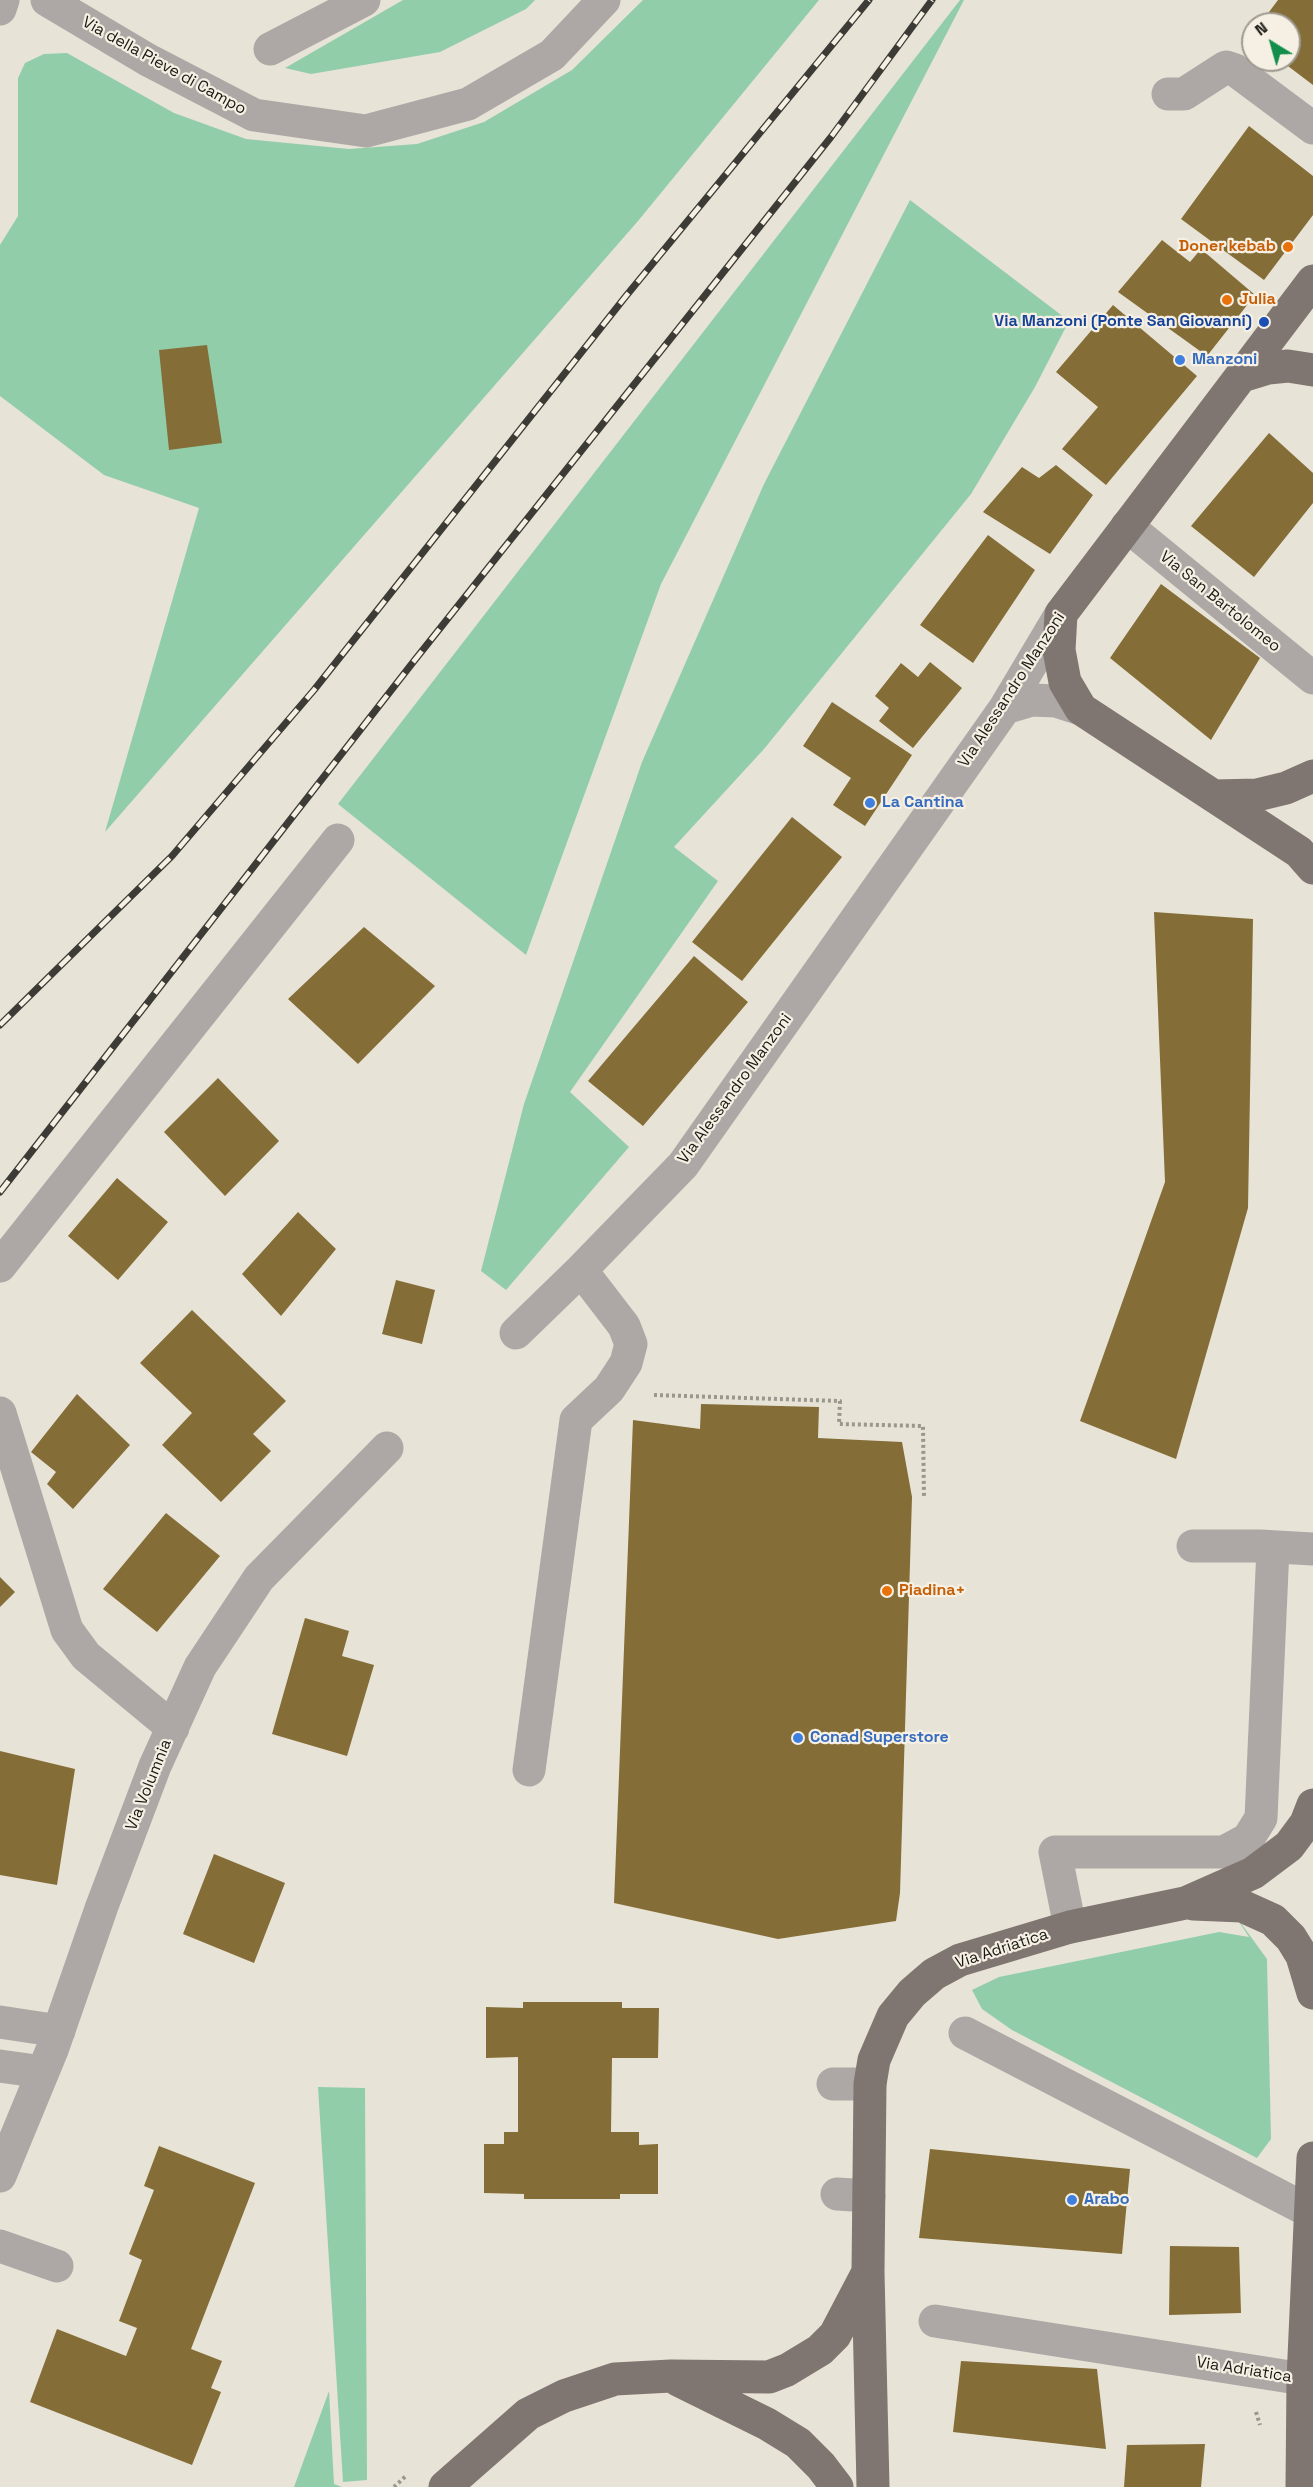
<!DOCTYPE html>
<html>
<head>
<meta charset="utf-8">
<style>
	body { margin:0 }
	#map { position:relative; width:1313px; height:2487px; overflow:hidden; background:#e8e3d7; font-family:"Space Grotesk",sans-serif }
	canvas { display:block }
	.north { position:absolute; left:1241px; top:12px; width:60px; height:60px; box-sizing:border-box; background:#f6f0e4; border:2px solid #9e9a90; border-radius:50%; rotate:323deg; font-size:16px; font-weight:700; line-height:24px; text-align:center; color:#191813 }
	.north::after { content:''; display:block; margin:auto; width:21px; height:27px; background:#138f4b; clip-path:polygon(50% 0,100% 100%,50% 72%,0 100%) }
</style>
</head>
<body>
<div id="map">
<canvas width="1313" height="2487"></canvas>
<div class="north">N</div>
</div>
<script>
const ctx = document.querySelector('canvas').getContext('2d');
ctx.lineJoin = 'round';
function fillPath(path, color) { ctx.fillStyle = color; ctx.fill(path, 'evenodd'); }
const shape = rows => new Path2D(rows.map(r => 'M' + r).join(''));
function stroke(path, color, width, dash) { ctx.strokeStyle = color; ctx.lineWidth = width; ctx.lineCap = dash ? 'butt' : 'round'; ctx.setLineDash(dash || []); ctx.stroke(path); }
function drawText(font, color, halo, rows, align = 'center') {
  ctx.font = font + ' "Space Grotesk",sans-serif'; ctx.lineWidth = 4.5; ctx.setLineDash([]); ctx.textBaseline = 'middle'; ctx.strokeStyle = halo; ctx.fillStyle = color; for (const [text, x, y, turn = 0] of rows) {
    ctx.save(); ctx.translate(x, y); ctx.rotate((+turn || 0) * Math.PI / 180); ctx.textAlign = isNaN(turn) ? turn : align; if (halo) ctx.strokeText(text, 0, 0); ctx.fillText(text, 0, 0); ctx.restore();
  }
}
fillPath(shape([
	[403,0,535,0,526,9,440,52,311,74,285,68],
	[643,0,819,0,638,221,105,832,199,508,104,475,0,396,0,245,18,216,18,78,25,63,44,54,67,53,174,113,246,139,349,149,417,144,484,122,572,70],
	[960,0,964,0,661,584,526,955,338,804],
	[910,200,1069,321,1035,387,971,494,764,749,674,847,718,881,570,1092,629,1147,506,1290,481,1271,524,1104,642,762,764,484],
	[1232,1911,1267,1959,1271,2139,1257,2158,1012,2030,982,2009,972,1990,999,1977,1219,1932,1249,1937],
	[318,2087,365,2088,367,2480,343,2482],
	[329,2391,334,2484,342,2487,294,2487]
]), '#92cdaa');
fillPath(shape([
	[1278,0,1313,0,1313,85,1280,60,1289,60,1289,24,1260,24],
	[1249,126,1313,176,1313,215,1264,280,1181,219],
	[1162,240,1190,262,1201,249,1255,295,1207,356,1118,292],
	[1113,305,1197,376,1106,485,1062,449,1098,407,1056,372],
	[207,345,222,443,169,450,159,350],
	[1269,433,1313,473,1313,503,1254,577,1191,526],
	[1056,465,1093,495,1050,554,983,512,1022,467,1039,478],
	[988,535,1035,570,973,663,920,625],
	[1161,584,1260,658,1211,740,1110,658],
	[930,662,962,688,913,748,879,721,889,708,875,696,901,663,918,677],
	[832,702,912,755,865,826,833,805,851,778,803,746],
	[792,817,842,857,742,981,692,942],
	[1154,912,1253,919,1248,1208,1176,1459,1080,1421,1165,1182],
	[364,927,435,986,358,1064,288,999],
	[694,956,748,1002,643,1126,588,1081],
	[218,1078,279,1141,225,1196,164,1132],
	[117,1178,168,1222,118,1280,68,1236],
	[298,1212,336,1249,281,1316,242,1274],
	[396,1280,435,1290,422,1344,382,1334],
	[192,1310,286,1401,253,1434,271,1451,221,1502,162,1445,192,1413,140,1363],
	[77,1394,130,1445,73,1509,47,1484,56,1472,31,1452],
	[701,1404,819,1407,818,1438,902,1442,912,1497,900,1893,896,1921,778,1939,614,1903,633,1420,700,1429],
	[166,1513,220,1556,157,1632,103,1589],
	[0,1577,15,1592,0,1607],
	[305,1618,349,1631,342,1656,374,1665,347,1756,272,1734],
	[0,1751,75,1769,57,1885,0,1875],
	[214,1854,285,1883,254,1963,183,1934],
	[523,2002,622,2002,622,2008,659,2008,658,2058,612,2058,611,2132,639,2132,639,2145,658,2144,658,2194,620,2194,620,2199,524,2199,524,2194,484,2193,484,2144,504,2144,504,2132,518,2132,518,2057,486,2058,486,2007,523,2008],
	[159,2146,255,2183,191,2349,222,2361,211,2388,221,2392,192,2465,30,2402,57,2329,126,2356,137,2328,119,2321,142,2260,129,2254,154,2190,144,2186],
	[930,2149,1130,2169,1122,2254,919,2238],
	[1170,2246,1239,2247,1241,2313,1169,2315],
	[961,2361,1097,2369,1106,2449,953,2432],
	[1205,2444,1201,2487,1124,2487,1127,2445]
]), '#846d36');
stroke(shape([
	[654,1395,840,1401,839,1424,923,1426,924,1497],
	[1256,2412,1260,2425],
	[394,2487,407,2475]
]), '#9a978e', 4, [3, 3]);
stroke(shape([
	[47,0,148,60,254,115,366,131,468,104,552,55,604,0],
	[0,9,3,0],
	[270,49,364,0],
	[1168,94,1184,94,1226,67,1235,70,1313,128],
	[1127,526,1313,678],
	[1005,708,1032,700,1056,701,1081,709],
	[0,1266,338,840],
	[516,1333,581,1270,683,1165,1005,708,1061,614],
	[0,1413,67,1630,86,1656,173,1728],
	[1193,1546,1260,1546,1313,1549],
	[529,1770,576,1420,609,1389,626,1363,631,1344,624,1326,581,1270],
	[1070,1927,1055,1852,1224,1852,1248,1839,1261,1818,1273,1548],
	[0,2022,59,2031],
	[965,2033,1311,2212],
	[0,2066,43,2072],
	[833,2084,870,2084],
	[0,2176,52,2050,102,1906,155,1766,200,1667,259,1578,387,1448],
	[837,2194,869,2196],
	[0,2246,57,2266],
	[935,2321,1303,2379]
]), '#ada8a5', 33);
stroke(shape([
	[1313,281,1061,614,1059,650,1065,682,1081,709,1299,852,1313,868],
	[1242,376,1268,368,1288,366,1313,370],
	[1214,796,1257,795,1286,788,1313,776],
	[1193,1904,1242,1906,1273,1920,1291,1938,1302,1956,1313,1993],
	[678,2380,767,2424,798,2443,821,2466,837,2487],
	[445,2487,528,2414,564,2396,615,2379,671,2376,769,2377,787,2370,820,2350,835,2335,867,2274],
	[873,2487,868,2272,870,2084,874,2060,893,2016,912,1993,934,1974,960,1960,1070,1927,1185,1903,1253,1873,1289,1846,1306,1823,1313,1805],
	[1302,2487,1303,2379,1313,2158]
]), '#807671', 33);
const rail = shape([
	[0,1025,172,856,314,690,626,296,869,0],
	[0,1192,414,661,831,137,932,0]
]);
stroke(rail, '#3d3b35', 7);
stroke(rail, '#f6f0e4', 4.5, [14]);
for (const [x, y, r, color] of [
	[1288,247,6,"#e8710a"],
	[1227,300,6,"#e8710a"],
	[1264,322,6,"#1a4fb4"],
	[1180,360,6,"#3f7fe0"],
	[870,803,6,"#3f7fe0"],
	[887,1591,6,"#e8710a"],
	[798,1738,6,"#3f7fe0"],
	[1072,2200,6,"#3f7fe0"]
]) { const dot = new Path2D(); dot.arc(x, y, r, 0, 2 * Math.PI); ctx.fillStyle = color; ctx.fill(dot); stroke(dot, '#f6f0e4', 2); }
drawText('16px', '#191813', '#f6f0e4', [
	["Via della Pieve di Campo",164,66,29],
	["Via San Bartolomeo",1220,602,39],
	["Via Alessandro Manzoni",1012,690,-57],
	["Via Alessandro Manzoni",735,1089,-54],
	["Via Volumnia",149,1785,-68],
	["Via Adriatica",1002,1949,-18],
	["Via Adriatica",1244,2370,9]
]);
drawText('bold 16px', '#c56008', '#f6f0e4', [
	["Doner kebab",1276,247,"right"],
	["Julia",1239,300],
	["Piadina+",899,1591]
], 'left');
drawText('bold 16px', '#164399', '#f6f0e4', [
	["Via Manzoni (Ponte San Giovanni)",1252,322]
], 'right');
drawText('bold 16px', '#366cbe', '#f6f0e4', [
	["Manzoni",1192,360],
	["La Cantina",882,803],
	["Conad Superstore",810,1738],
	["Arabo",1084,2200]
], 'left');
</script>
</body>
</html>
